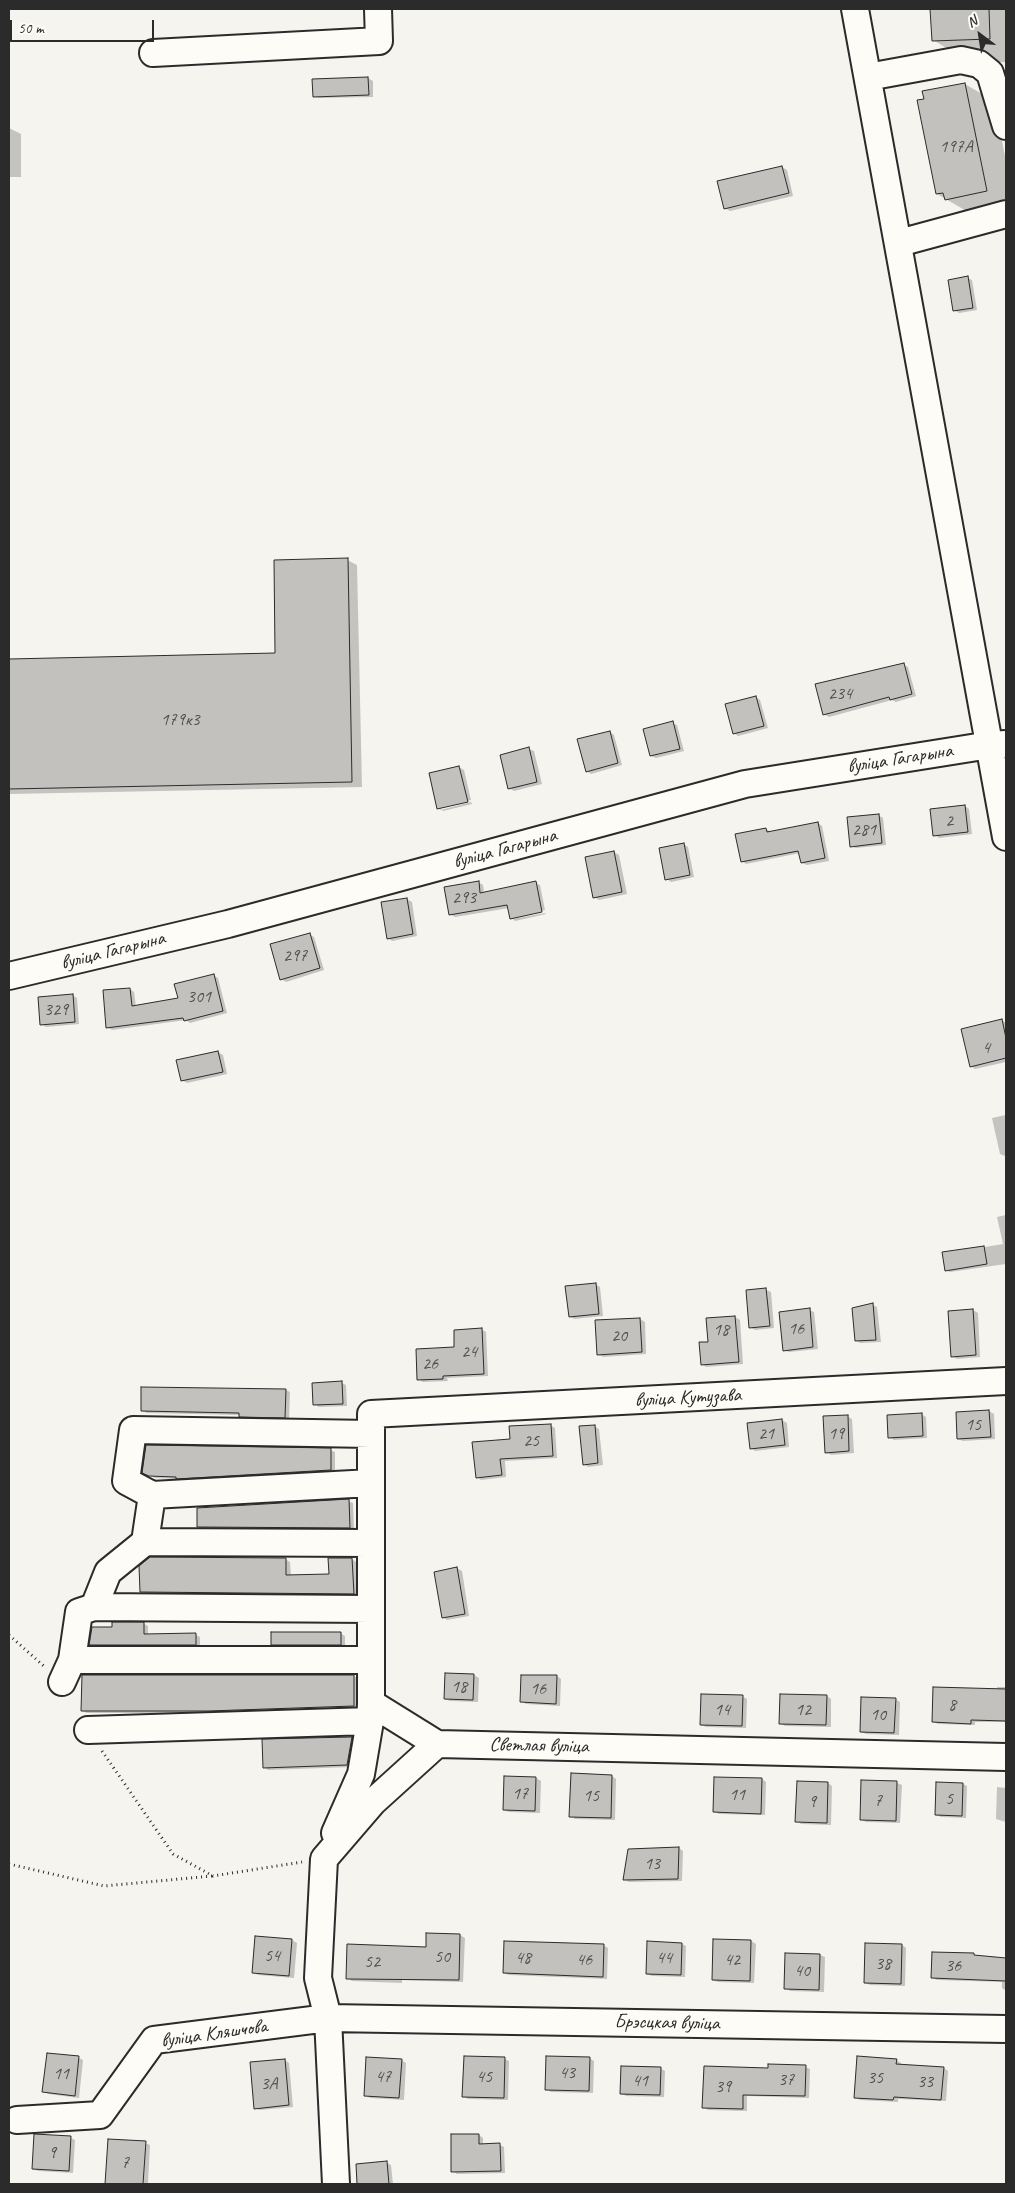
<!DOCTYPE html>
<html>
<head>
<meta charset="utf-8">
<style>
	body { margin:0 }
	#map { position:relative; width:1015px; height:2193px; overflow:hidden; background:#f5f4ef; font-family:Caveat,sans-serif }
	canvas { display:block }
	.frame { position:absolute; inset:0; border:10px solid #2b2b2b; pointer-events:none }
	.north { position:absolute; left:955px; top:10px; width:50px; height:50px; -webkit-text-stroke:4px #fdfcf7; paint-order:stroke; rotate:329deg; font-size:14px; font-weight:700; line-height:20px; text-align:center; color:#2b2b2b }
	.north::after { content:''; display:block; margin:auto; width:18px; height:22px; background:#2b2b2b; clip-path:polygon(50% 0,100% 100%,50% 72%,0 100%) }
	.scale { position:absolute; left:10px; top:20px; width:144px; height:22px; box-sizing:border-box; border:2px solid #2b2b2b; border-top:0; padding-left:6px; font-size:15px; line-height:18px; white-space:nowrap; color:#2b2b2b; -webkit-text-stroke:4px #fdfcf7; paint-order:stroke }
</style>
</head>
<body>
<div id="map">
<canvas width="1015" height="2193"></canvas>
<div class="frame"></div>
<div class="north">N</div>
<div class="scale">50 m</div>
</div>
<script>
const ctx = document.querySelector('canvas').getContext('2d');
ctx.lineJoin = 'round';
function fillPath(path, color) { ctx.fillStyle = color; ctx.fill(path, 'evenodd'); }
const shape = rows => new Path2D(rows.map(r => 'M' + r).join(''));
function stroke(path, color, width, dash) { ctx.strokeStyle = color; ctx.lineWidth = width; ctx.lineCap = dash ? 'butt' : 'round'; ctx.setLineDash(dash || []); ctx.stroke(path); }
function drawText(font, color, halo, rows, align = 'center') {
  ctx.font = font + ' Caveat,sans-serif'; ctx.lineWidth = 4; ctx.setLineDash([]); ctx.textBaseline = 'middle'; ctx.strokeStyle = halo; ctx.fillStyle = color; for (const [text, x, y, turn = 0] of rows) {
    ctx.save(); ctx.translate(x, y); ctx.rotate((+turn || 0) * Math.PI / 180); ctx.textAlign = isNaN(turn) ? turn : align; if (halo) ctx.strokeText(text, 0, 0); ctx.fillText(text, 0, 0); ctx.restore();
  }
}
fillPath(shape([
	[931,9,1006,9,1006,62,973,64,933,40],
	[368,78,373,81,373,97,319,98,314,96,314,80],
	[965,84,994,101,1006,161,1006,210,975,216,937,194],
	[9,128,21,134,21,177,9,177],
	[782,167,787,170,793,196,730,211,725,208],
	[967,278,972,280,977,310,959,313,954,310],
	[347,560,357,565,362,787,9,794,9,660,277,654],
	[904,665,908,667,916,696,896,702,892,700,829,717,824,714],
	[756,697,760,700,768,728,738,736,734,733],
	[672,723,677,725,684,751,656,758,651,756],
	[610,732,614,735,622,765,591,774,587,771],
	[529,749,534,751,542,784,514,791,509,788],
	[459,767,464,770,471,800,441,807,441,810,438,808],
	[471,802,472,804,443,811,441,810],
	[965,806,969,809,972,834,939,838,935,835],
	[878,815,883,818,886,845,856,848,851,846],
	[818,823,822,826,829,861,807,865,802,863,800,853,746,864,742,861,766,829,771,832],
	[684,844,688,847,694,877,671,882,667,879],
	[614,852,619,855,627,894,599,900,594,897],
	[478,882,483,885,484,893,535,883,540,885,545,910,513,917,513,919,511,918,509,908,455,917,450,914],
	[407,899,412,902,417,936,392,941,388,938],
	[545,913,546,914,515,921,513,919],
	[309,934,314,937,324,970,286,982,281,979],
	[213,975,218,978,227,1013,190,1023,186,1020,112,1030,107,1027,130,989,134,992,136,1007,180,999],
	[72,995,77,998,79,1024,46,1027,41,1024],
	[1002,1020,1006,1023,1006,1062,975,1069,971,1066],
	[218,1052,223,1055,227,1074,187,1083,182,1080],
	[1006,1115,1006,1156,1005,1156,1000,1154,992,1118],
	[1006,1215,1006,1264,950,1272,946,1270,943,1254,1003,1244,997,1217],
	[595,1284,600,1287,603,1316,574,1319,570,1316],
	[766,1290,771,1292,774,1328,755,1330,750,1327],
	[873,1305,877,1307,881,1342,860,1343,856,1340],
	[809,1310,814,1312,818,1349,789,1352,784,1350],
	[973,1310,978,1313,980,1357,957,1359,952,1356],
	[735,1317,740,1320,743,1364,706,1367,702,1364,709,1343],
	[640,1319,645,1322,646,1354,603,1357,598,1354],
	[481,1329,486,1332,488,1376,447,1378,448,1381,423,1382,418,1379],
	[342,1383,346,1385,347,1406,319,1407,314,1404],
	[286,1390,290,1392,289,1419,245,1419,241,1415,147,1413,142,1411],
	[989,1411,994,1414,995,1439,963,1441,958,1439],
	[921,1414,926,1417,927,1438,894,1440,889,1437],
	[847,1416,852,1419,854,1453,831,1455,826,1452],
	[782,1420,787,1423,789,1447,755,1451,751,1448,748,1424],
	[550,1425,555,1428,557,1458,505,1461,506,1477,481,1480,477,1477,511,1440],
	[594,1426,599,1429,603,1465,588,1467,584,1464],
	[330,1450,335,1452,335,1472,182,1481,179,1479,155,1478,144,1472],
	[348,1501,353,1503,354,1530,203,1529,199,1526],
	[285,1559,290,1562,291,1576,330,1575,352,1559,356,1562,358,1596,146,1594,142,1592],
	[457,1568,462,1571,469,1616,447,1620,443,1617],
	[144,1624,148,1626,148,1635,196,1635,200,1637,200,1647,95,1647,91,1644,114,1628],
	[340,1633,345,1636,345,1647,277,1647,273,1644],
	[446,1674,474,1675,479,1678,478,1702,450,1701,445,1699],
	[354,1676,358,1679,358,1708,213,1713,87,1713,82,1711],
	[557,1676,561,1679,560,1706,526,1704,521,1701],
	[997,1687,1006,1687,1006,1722,975,1722,975,1725,938,1724,933,1722,997,1690],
	[742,1696,747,1699,746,1728,706,1727,702,1725],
	[827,1696,831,1699,831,1727,785,1726,780,1723],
	[895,1699,900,1702,899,1735,866,1734,861,1732],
	[352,1738,356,1740,352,1767,268,1770,264,1767],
	[612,1776,616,1779,615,1820,575,1819,571,1816],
	[505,1778,536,1778,541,1781,540,1813,509,1812,504,1810],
	[762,1779,766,1782,765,1815,719,1814,714,1811],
	[828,1783,832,1786,831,1825,801,1824,797,1821],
	[897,1783,902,1785,900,1823,866,1822,861,1819],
	[963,1784,967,1786,966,1818,941,1817,936,1815],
	[997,1787,1006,1788,1006,1822,996,1819],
	[679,1848,683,1851,682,1881,629,1882,625,1880],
	[427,1934,460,1935,465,1938,463,1982,402,1980,402,1983,352,1981,347,1978,427,1948],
	[256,1937,292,1940,297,1943,294,1978,258,1975,253,1972],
	[751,1941,756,1944,754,1983,718,1982,713,1980],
	[682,1944,686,1946,685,1977,652,1976,647,1974],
	[603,1945,608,1948,607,1979,509,1975,504,1973],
	[902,1945,906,1948,905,1986,870,1985,866,1983],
	[787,1954,820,1955,825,1957,824,1992,790,1991,786,1988],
	[973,1954,977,1957,1006,1959,1006,1991,1002,1988,1002,1982,937,1980,933,1978],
	[79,2058,83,2060,79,2098,48,2094,44,2091],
	[589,2058,594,2061,593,2093,551,2092,546,2089],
	[505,2059,509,2061,508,2100,468,2099,463,2096],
	[285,2060,289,2063,293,2107,260,2110,255,2108],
	[401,2060,406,2063,404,2100,370,2098,365,2095],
	[896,2060,901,2063,901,2065,944,2068,948,2071,946,2101,898,2099,898,2102,860,2100,855,2097],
	[805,2067,810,2069,809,2098,747,2096,747,2111,708,2110,704,2107,769,2069],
	[660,2068,665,2071,664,2097,626,2096,621,2093],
	[479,2135,483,2138,483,2145,500,2145,504,2147,505,2173,457,2174,453,2171],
	[71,2138,75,2140,73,2173,38,2171,33,2169],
	[145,2143,150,2145,148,2184,107,2183],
	[387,2163,391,2165,393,2184,358,2184,357,2166]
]), '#0003');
const building = shape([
	[930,9,989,9,990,39,932,41,930,9],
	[368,77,369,95,313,97,312,79,368,77],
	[965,83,987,191,945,200,943,193,936,194,917,100,924,99,922,91,965,83],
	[782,166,789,193,724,209,717,181,782,166],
	[968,276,973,308,953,311,948,280,968,276],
	[348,558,352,782,9,789,9,659,275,653,274,560,348,558],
	[904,663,912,694,890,700,889,697,823,715,815,684,904,663],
	[756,696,764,726,733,734,725,704,756,696],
	[673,721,680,749,650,756,643,729,673,721],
	[610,731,618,763,586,772,577,739,610,731],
	[529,747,537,782,508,789,500,755,529,747],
	[459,766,468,802,437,809,429,773,459,766],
	[965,805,968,832,933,836,930,809,965,805],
	[879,814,882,843,850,847,847,817,879,814],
	[818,822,825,858,801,863,798,851,741,862,735,834,766,828,767,832,818,822],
	[684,843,690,875,665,880,659,848,684,843],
	[614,851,622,892,593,898,585,857,614,851],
	[479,881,480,893,536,881,542,912,510,919,507,905,449,915,444,887,479,881],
	[407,898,413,934,387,939,381,902,407,898],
	[310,933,320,968,280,980,270,944,310,933],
	[214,974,223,1011,184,1021,183,1018,106,1028,103,990,130,988,132,1006,178,998,174,984,214,974],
	[73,994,75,1022,40,1025,38,997,73,994],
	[1002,1019,1006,1038,1006,1058,970,1067,961,1029,1002,1019],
	[218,1051,223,1072,181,1081,176,1060,218,1051],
	[984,1246,987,1264,945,1271,942,1252,984,1246],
	[596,1283,599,1314,569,1317,565,1286,596,1283],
	[766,1288,770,1326,749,1328,746,1290,766,1288],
	[873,1303,876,1340,855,1341,852,1308,873,1303],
	[810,1308,813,1347,783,1351,779,1312,810,1308],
	[973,1309,976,1355,951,1357,948,1311,973,1309],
	[735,1316,739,1362,701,1365,699,1342,708,1342,706,1318,735,1316],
	[640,1318,642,1352,597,1355,595,1320,640,1318],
	[482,1328,484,1374,443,1376,443,1379,417,1380,416,1349,454,1347,454,1330,482,1328],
	[342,1381,343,1404,313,1405,312,1383,342,1381],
	[141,1387,286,1389,285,1418,239,1417,239,1413,141,1411,141,1387],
	[989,1410,991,1437,957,1439,956,1412,989,1410],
	[922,1413,923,1436,888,1438,887,1415,922,1413],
	[848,1415,849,1451,825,1453,823,1416,848,1415],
	[782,1419,785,1445,750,1449,747,1423,782,1419],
	[551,1424,553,1456,500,1459,502,1475,476,1478,472,1442,510,1439,509,1426,551,1424],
	[595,1425,598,1463,583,1465,579,1426,595,1425],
	[146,1445,331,1448,331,1470,176,1479,176,1477,149,1476,142,1473,146,1445],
	[349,1499,350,1528,197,1527,197,1508,349,1499],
	[150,1557,286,1558,286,1575,329,1574,328,1558,352,1558,354,1594,140,1592,139,1566,150,1557],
	[457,1567,465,1614,442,1618,434,1572,457,1567],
	[112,1622,144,1622,144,1634,196,1633,196,1645,89,1645,92,1627,112,1627,112,1622],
	[271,1632,341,1632,341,1645,271,1645,271,1632],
	[445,1673,474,1674,473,1700,444,1699,445,1673],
	[82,1675,354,1675,354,1706,208,1711,81,1711,82,1675],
	[521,1675,557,1675,556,1704,520,1702,521,1675],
	[933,1687,1006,1689,1006,1721,971,1720,971,1724,932,1722,933,1687],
	[701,1694,743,1695,742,1726,700,1725,701,1694],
	[780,1694,827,1695,826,1725,779,1724,780,1694],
	[861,1697,896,1698,894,1733,860,1732,861,1697],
	[352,1737,347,1765,263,1768,262,1739,352,1737],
	[571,1773,612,1775,611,1818,569,1817,571,1773],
	[504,1776,536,1777,535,1811,503,1810,504,1776],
	[714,1777,762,1778,761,1814,713,1812,714,1777],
	[861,1780,897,1781,896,1821,860,1820,861,1780],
	[797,1781,828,1782,827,1823,795,1822,797,1781],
	[936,1782,963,1783,962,1816,935,1815,936,1782],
	[679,1847,678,1879,623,1880,628,1849,679,1847],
	[426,1933,460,1934,459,1980,346,1979,347,1944,426,1947,426,1933],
	[255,1936,292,1939,289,1976,252,1973,255,1936],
	[713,1939,751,1940,750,1981,712,1980,713,1939],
	[504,1941,604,1944,603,1977,503,1973,504,1941],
	[647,1941,682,1943,681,1975,646,1974,647,1941],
	[865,1943,902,1944,901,1984,864,1983,865,1943],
	[932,1952,974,1953,974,1955,1006,1958,1006,1981,931,1978,932,1952],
	[785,1953,820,1954,819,1990,784,1989,785,1953],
	[47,2053,79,2056,75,2096,42,2092,47,2053],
	[464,2056,505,2057,504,2098,462,2097,464,2056],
	[546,2056,590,2057,589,2091,545,2090,546,2056],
	[857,2056,897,2059,896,2064,944,2067,941,2100,894,2097,893,2100,854,2098,857,2056],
	[366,2057,402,2059,399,2098,364,2096,366,2057],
	[285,2059,289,2105,254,2109,250,2062,285,2059],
	[768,2064,806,2065,805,2096,743,2095,743,2109,702,2108,704,2066,768,2068,768,2064],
	[621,2066,661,2067,660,2095,620,2094,621,2066],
	[34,2134,71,2136,69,2171,32,2169,34,2134],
	[451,2134,479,2134,479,2144,500,2143,501,2171,451,2172,451,2134],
	[108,2139,146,2141,143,2184,105,2184,108,2139],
	[387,2161,389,2184,357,2184,356,2164,387,2161]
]);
fillPath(building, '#c2c1be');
stroke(building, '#2b2b2b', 1);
const minor = shape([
	[855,9,1006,837],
	[153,53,379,41,378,9],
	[868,77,961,60,979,64,990,73,1006,126],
	[899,243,1006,214],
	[9,976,228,924,745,784,990,745,1006,744],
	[1006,1381,371,1414,371,1703,437,1744,1006,1757],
	[152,1495,371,1483],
	[145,1542,371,1543],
	[94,1607,371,1609],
	[72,1660,371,1660],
	[62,1682,72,1660,79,1612,94,1607,108,1572,145,1542,152,1495,126,1481,133,1430,371,1434],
	[88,1730,370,1721],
	[335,1833,361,1774,370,1721,371,1704],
	[17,2120,100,2115,154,2040,328,2018,1006,2029],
	[336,2184,328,2018,318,1978,324,1859,373,1802,437,1744]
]);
stroke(minor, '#2b2b2b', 30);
stroke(shape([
	[9,1635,46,1668],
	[102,1751,173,1854,213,1876,302,1862],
	[9,1864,104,1886,212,1876]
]), '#2b2b2b', 3, [1, 4]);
stroke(minor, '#fdfcf7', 26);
drawText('18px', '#515050', null, [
	["197А",956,147],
	["234",840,694],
	["179к3",180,720],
	["2",949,821],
	["281",864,830],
	["293",464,898],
	["297",295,956],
	["301",199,997],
	["329",56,1010],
	["4",986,1048],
	["16",796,1329],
	["18",721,1330],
	["20",619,1336],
	["24",469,1352],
	["26",430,1364],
	["15",973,1425],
	["21",766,1434],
	["19",836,1434],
	["25",531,1441],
	["18",459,1687],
	["16",538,1689],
	["8",952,1705],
	["14",722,1710],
	["12",803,1710],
	["10",878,1715],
	["17",520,1794],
	["11",737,1795],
	["15",591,1796],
	["5",949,1799],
	["7",878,1801],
	["9",812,1802],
	["13",652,1864],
	["54",272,1956],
	["50",442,1957],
	["48",523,1958],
	["44",664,1958],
	["46",584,1960],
	["42",732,1960],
	["52",372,1962],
	["38",883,1964],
	["36",953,1966],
	["40",802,1971],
	["43",567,2073],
	["11",61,2074],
	["47",383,2077],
	["45",484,2077],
	["35",875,2078],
	["37",786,2080],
	["41",640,2081],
	["33",925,2082],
	["3А",269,2084],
	["39",723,2087],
	["9",52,2153],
	["7",125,2163]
]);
drawText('20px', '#2b2b2b', '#fdfcf7', [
	["вуліца Гагарына",900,759,-9],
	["вуліца Гагарына",505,849,-15],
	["вуліца Гагарына",113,951,-14],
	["вуліца Кутузава",688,1398,-3],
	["Светлая вуліца",539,1746,1],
	["Брэсцкая вуліца",667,2023,1],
	["вуліца Кляшчова",214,2034,-8]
]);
</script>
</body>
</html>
